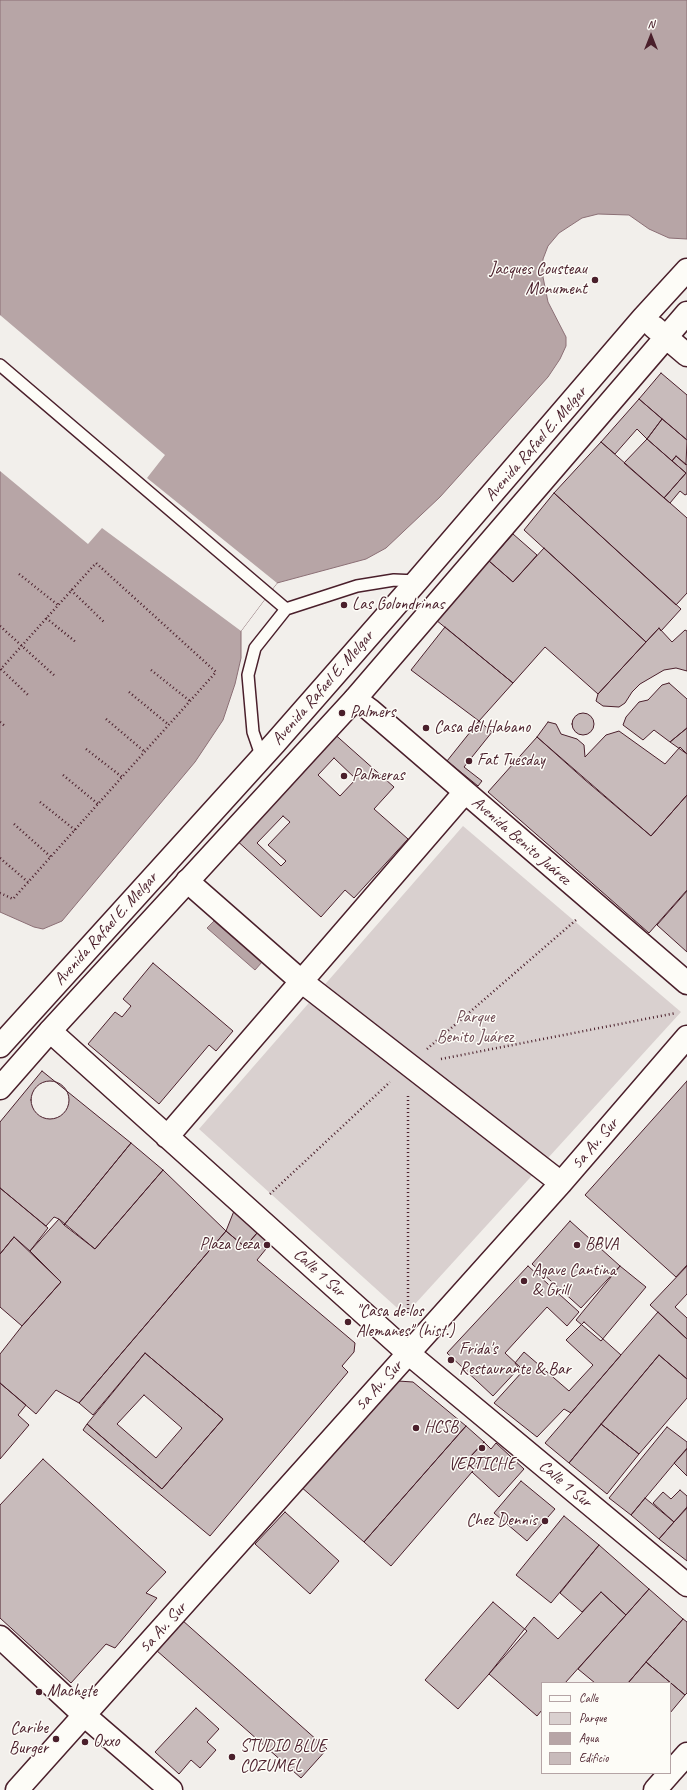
<!DOCTYPE html>
<html>
<head>
<meta charset="utf-8">
<style>
	body { margin:0 }
	#map { position:relative; width:687px; height:1790px; overflow:hidden; background:#f2efeb; font-family:Caveat,sans-serif }
	canvas { display:block }
	.legend { position:absolute; left:541px; top:1682px; width:130px; height:92px; box-sizing:border-box; background:#fdfcf7; border:1px solid #b5a4a5; margin:0; padding:5px 7px; list-style:none; font-size:12px; color:#4a1f2b }
	.legend li { display:flex; align-items:center; gap:8px; height:20px }
	.legend b { width:20px; border:1px solid #b5a4a5 }
	.north { position:absolute; left:631px; top:16px; width:40px; height:40px; -webkit-text-stroke:3px #fdfcf7; paint-order:stroke; rotate:0deg; font-size:11px; font-weight:700; line-height:16px; text-align:center; color:#4a1f2b }
	.north::after { content:''; display:block; margin:auto; width:14px; height:18px; background:#4a1f2b; clip-path:polygon(50% 0,100% 100%,50% 72%,0 100%) }
</style>
</head>
<body>
<div id="map">
<canvas width="687" height="1790"></canvas>
<ul class="legend">
<li><b style="height:5px;background:#fdfcf7"></b>Calle</li>
<li><b style="height:11px;background:#d9d0cf"></b>Parque</li>
<li><b style="height:11px;background:#b7a5a6"></b>Agua</li>
<li><b style="height:11px;background:#c8bbbb"></b>Edificio</li>
</ul>
<div class="north">N</div>
</div>
<script>
const ctx = document.querySelector('canvas').getContext('2d');
ctx.lineJoin = 'round';
function fillPath(path, color) { ctx.fillStyle = color; ctx.fill(path, 'evenodd'); }
const shape = rows => new Path2D(rows.map(r => 'M' + r).join(''));
function stroke(path, color, width, dash) { ctx.strokeStyle = color; ctx.lineWidth = width; ctx.lineCap = dash ? 'butt' : 'round'; ctx.setLineDash(dash || []); ctx.stroke(path); }
function drawText(font, color, halo, rows, align = 'center') {
  ctx.font = font + ' Caveat,sans-serif'; ctx.lineWidth = 3; ctx.setLineDash([]); ctx.textBaseline = 'middle'; ctx.strokeStyle = halo; ctx.fillStyle = color; for (const [text, x, y, turn = 0] of rows) {
    ctx.save(); ctx.translate(x, y); ctx.rotate((+turn || 0) * Math.PI / 180); ctx.textAlign = isNaN(turn) ? turn : align; if (halo) ctx.strokeText(text, 0, 0); ctx.fillText(text, 0, 0); ctx.restore();
  }
}
fillPath(shape([
	[463,826,681,1012,405,1315,199,1129]
]), '#d9d0cf');
const water = shape([
	[0,0,687,0,687,239,669,238,649,229,629,215,598,214,582,218,559,233,548,246,543,259,543,277,548,302,566,337,566,346,560,359,548,377,440,497,386,548,366,559,277,583,241,631,241,658,235,684,223,720,195,762,62,921,43,929,34,927,0,912,0,0],
	[214,921,262,962,255,970,207,928,214,921]
]);
fillPath(water, '#b7a5a6');
stroke(water, '#8b6f75', 1);
fillPath(shape([
	[0,315,165,455,147,478,277,583,241,631,102,528,88,544,0,471]
]), '#f2efeb');
const building = shape([
	[661,373,687,395,687,440,639,399,661,373],
	[639,399,662,419,647,439,637,429,615,454,601,442,639,399],
	[662,419,687,440,686,465,676,456,672,461,647,439,662,419],
	[647,439,686,473,664,498,624,463,647,439],
	[601,442,687,518,687,593,676,605,554,493,601,442],
	[676,456,687,465,687,494,685,495,680,491,670,503,664,498,686,473,672,461,676,456],
	[554,493,681,609,661,631,659,628,646,642,524,530,554,493],
	[513,534,537,555,513,582,489,561,513,534],
	[544,548,646,642,598,694,545,647,513,683,436,620,489,561,513,582,544,548],
	[445,627,513,683,479,721,411,670,445,627],
	[659,628,672,642,685,630,687,631,687,671,676,668,664,670,640,684,632,692,625,703,619,707,603,706,596,701,598,694,659,628],
	[669,683,687,699,687,728,670,742,654,730,643,740,623,725,626,717,639,702,648,700,662,685,669,683],
	'572 724a11 11 0 1 1 22 0a11 11 0 1 1-22 0Z',
	[479,721,492,732,464,767,482,781,478,786,447,761,479,721],
	[548,722,556,724,561,734,577,739,584,745,585,757,606,735,619,731,665,764,680,747,687,754,687,795,651,836,537,737,548,722],
	[687,728,687,754,670,742,687,728],
	[331,731,394,787,374,809,408,839,354,898,345,890,321,917,234,838,331,731],
	[334,758,356,779,340,796,318,775,334,758],
	[283,816,290,822,268,845,286,861,281,866,257,843,283,816],
	[537,737,585,780,651,836,687,795,687,890,649,933,488,792,537,737],
	[687,891,687,952,657,925,687,891],
	[153,963,233,1031,216,1051,209,1045,159,1104,88,1044,115,1012,122,1017,131,1006,123,999,153,963],
	[42,1071,131,1143,64,1225,59,1219,54,1217,46,1226,0,1188,0,1122,42,1071],
	[687,1081,687,1265,676,1277,585,1195,687,1081],
	'31 1100a19 19 0 1 1 38 0a19 19 0 1 1-38 0Z',
	[131,1143,163,1170,95,1249,64,1225,131,1143],
	[163,1170,226,1231,79,1403,56,1390,36,1414,0,1383,0,1354,22,1326,61,1282,30,1251,59,1219,95,1249,163,1170],
	[0,1188,48,1228,30,1251,14,1237,0,1254,0,1188],
	[234,1211,257,1233,245,1247,226,1231,234,1211],
	[570,1221,620,1266,581,1308,532,1264,570,1221],
	[226,1231,245,1247,257,1233,270,1244,257,1260,355,1343,354,1352,342,1366,348,1372,210,1536,83,1430,87,1424,162,1489,223,1419,145,1353,93,1415,79,1403,226,1231],
	[14,1237,61,1282,22,1326,0,1307,0,1254,14,1237],
	[528,1266,579,1312,567,1326,547,1307,505,1353,520,1367,493,1396,447,1353,528,1266],
	[620,1266,646,1287,601,1341,576,1320,620,1266],
	[687,1266,687,1294,675,1307,687,1318,687,1339,650,1305,687,1266],
	[658,1312,687,1339,687,1379,659,1355,569,1463,545,1443,658,1312],
	[584,1322,621,1355,571,1413,564,1409,537,1437,494,1403,522,1372,515,1363,524,1352,569,1391,593,1365,566,1340,584,1322],
	[145,1353,223,1419,162,1489,87,1424,145,1353],
	[144,1395,182,1428,156,1458,117,1424,144,1395],
	[659,1355,687,1379,687,1398,639,1454,601,1424,659,1355],
	[398,1381,413,1382,466,1426,364,1542,300,1486,398,1381],
	[0,1383,26,1405,18,1415,29,1425,0,1459,0,1383],
	[601,1424,639,1454,607,1494,569,1463,601,1424],
	[466,1426,484,1442,470,1457,478,1465,391,1566,364,1542,466,1426],
	[667,1427,687,1442,687,1448,631,1515,609,1498,667,1427],
	[484,1442,491,1449,496,1443,524,1469,499,1497,472,1472,478,1465,470,1457,484,1442],
	[687,1449,687,1476,674,1463,687,1449],
	[43,1459,166,1572,146,1593,157,1598,115,1648,106,1644,71,1683,0,1618,0,1505,43,1459],
	[521,1481,555,1509,527,1541,494,1513,521,1481],
	[680,1490,687,1496,687,1508,674,1522,653,1503,663,1492,671,1499,680,1490],
	[645,1498,674,1522,659,1539,631,1515,645,1498],
	[687,1507,687,1561,659,1539,687,1507],
	[285,1512,339,1561,310,1594,255,1544,285,1512],
	[564,1516,599,1545,551,1603,516,1575,564,1516],
	[599,1545,649,1589,626,1615,601,1592,582,1612,560,1593,599,1545],
	[649,1589,683,1619,628,1683,595,1683,578,1669,649,1589],
	[601,1592,626,1615,565,1683,542,1683,542,1710,537,1716,489,1674,534,1617,558,1639,601,1592],
	[493,1602,527,1631,458,1709,425,1680,493,1602],
	[683,1619,687,1622,687,1693,685,1695,646,1662,683,1619],
	[182,1620,327,1749,301,1778,156,1650,182,1620],
	[646,1662,685,1695,670,1713,670,1683,628,1683,646,1662],
	[196,1708,219,1729,207,1742,216,1750,200,1768,191,1760,179,1774,155,1752,196,1708]
]);
fillPath(building, '#c8bbbb');
stroke(building, '#4a1f2b', 1);
const lane = shape([
	[0,365,286,609],
	[262,758,253,732,248,675,255,648,286,609,357,586,394,580,417,581]
]);
const street = shape([
	[355,699,370,710,687,983],
	[187,881,301,981,561,1183],
	[50,1031,408,1353,687,1585],
	[167,1137,465,792],
	[0,1637,84,1715,171,1790],
	[670,1773,687,1754],
	[17,1790,561,1183,687,1037],
	[655,1790,670,1773]
]);
const secondary = shape([
	[654,327,687,355],
	[0,1046,275,743,417,581,643,318,687,270],
	[0,1088,50,1031,355,699,687,313]
]);
stroke(lane, '#4a1f2b', 14);
stroke(street, '#4a1f2b', 25);
stroke(secondary, '#4a1f2b', 25);
stroke(shape([
	[19,574,58,605],
	[71,590,104,622],
	[46,618,77,643],
	[0,626,56,677],
	[1,669,29,696],
	[0,670,96,563,216,672,13,899,0,893],
	[151,670,190,701],
	[129,692,169,725],
	[106,719,145,752],
	[0,722,6,727],
	[86,749,122,777],
	[63,775,98,804],
	[40,802,75,830],
	[14,824,51,857],
	[0,858,28,882],
	[427,1049,576,920],
	[441,1059,676,1013],
	[408,1096,408,1315],
	[270,1194,390,1082]
]), '#4a1f2b', 2.5, [1, 3]);
stroke(lane, '#fdfcf7', 11);
stroke(street, '#fdfcf7', 22);
stroke(secondary, '#fdfcf7', 22);
for (const [x, y, r, color] of [
	[595,280,4,"#4a1f2b"],
	[344,605,4,"#4a1f2b"],
	[342,713,4,"#4a1f2b"],
	[426,728,4,"#4a1f2b"],
	[469,761,4,"#4a1f2b"],
	[344,776,4,"#4a1f2b"],
	[267,1245,4,"#4a1f2b"],
	[577,1245,4,"#4a1f2b"],
	[524,1281,4,"#4a1f2b"],
	[348,1322,4,"#4a1f2b"],
	[451,1360,4,"#4a1f2b"],
	[416,1428,4,"#4a1f2b"],
	[482,1448,4,"#4a1f2b"],
	[545,1521,4,"#4a1f2b"],
	[39,1692,4,"#4a1f2b"],
	[56,1739,4,"#4a1f2b"],
	[85,1742,4,"#4a1f2b"],
	[232,1757,4,"#4a1f2b"]
]) { const dot = new Path2D(); dot.arc(x, y, r, 0, 2 * Math.PI); ctx.fillStyle = color; ctx.fill(dot); stroke(dot, '#fdfcf7', 1.5); }
drawText('17px', '#4a1f2b', '#fdfcf7', [
	["Jacques Cousteau",587,270,"right"],
	["Monument",587,290,"right"],
	["Las Golondrinas",352,605],
	["Palmers",350,713],
	["Casa del Habano",434,728],
	["Fat Tuesday",477,761],
	["Palmeras",352,776],
	["Plaza Leza",259,1245,"right"],
	["BBVA",585,1245],
	["Agave Cantina",532,1271],
	["& Grill",532,1291],
	["\"Casa de los",356,1312],
	["Alemanes\" (hist.)",356,1332],
	["Frida's",459,1350],
	["Restaurante & Bar",459,1370],
	["HCSB",424,1428],
	["VERTICHE",482,1465,"center"],
	["Chez Dennis",537,1521,"right"],
	["Machete",47,1692],
	["Caribe",48,1729,"right"],
	["Burger",48,1749,"right"],
	["Oxxo",93,1742],
	["STUDIO BLUE",240,1747],
	["COZUMEL",240,1767]
], 'left');
drawText('17px', '#4a1f2b', '#fdfcf7', [
	["Avenida Rafael E. Melgar",536,444,-49],
	["Avenida Rafael E. Melgar",323,688,-49],
	["Avenida Benito Juárez",521,841,41],
	["Avenida Rafael E. Melgar",106,929,-48],
	["5a Av. Sur",595,1144,-49],
	["Calle 1 Sur",319,1273,42],
	["5a Av. Sur",379,1386,-48],
	["Calle 1 Sur",565,1484,40],
	["5a Av. Sur",163,1628,-48]
]);
drawText('17px', '#6e4b54', '#fdfcf7', [
	["Parque",475,1018],
	["Benito Juárez",475,1038]
]);
</script>
</body>
</html>
